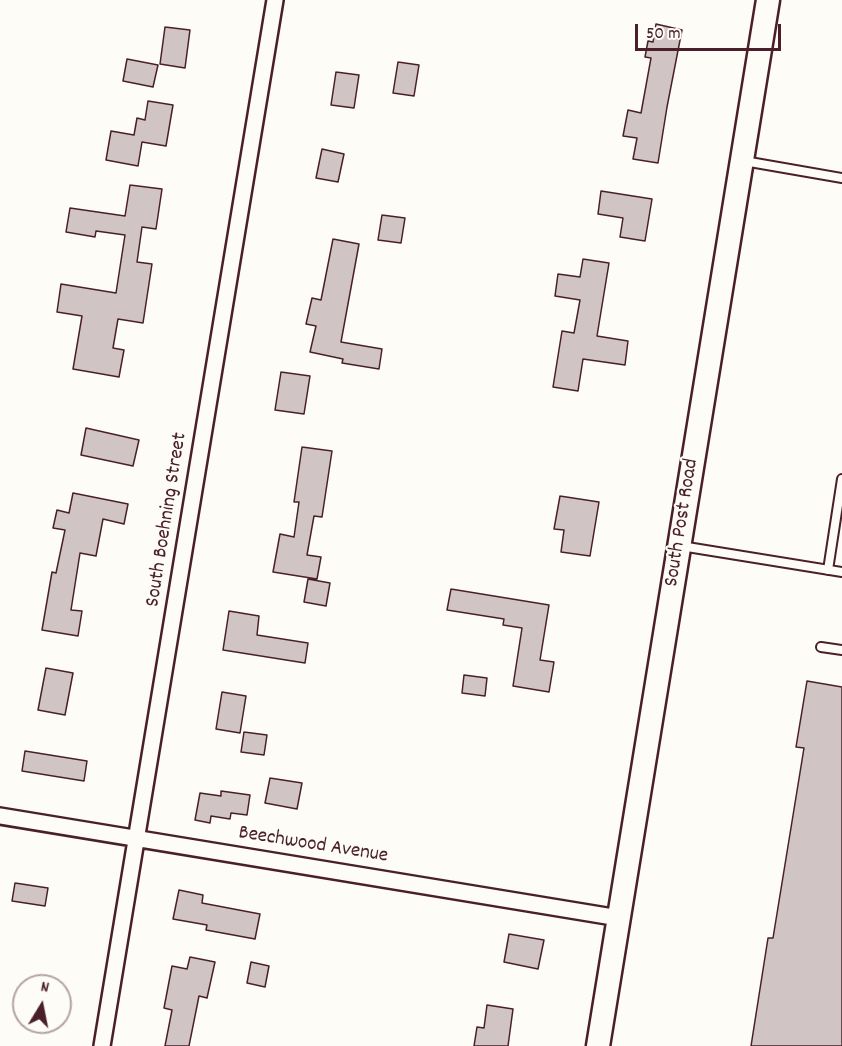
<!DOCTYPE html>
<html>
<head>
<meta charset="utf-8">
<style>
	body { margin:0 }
	#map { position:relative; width:842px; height:1046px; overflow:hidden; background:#fdfcf7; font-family:Dekko,sans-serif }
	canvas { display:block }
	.north { position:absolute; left:12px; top:974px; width:60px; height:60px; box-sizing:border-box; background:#fdfcf7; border:2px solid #b5a4a5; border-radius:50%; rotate:10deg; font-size:16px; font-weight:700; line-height:24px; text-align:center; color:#4a1f2b }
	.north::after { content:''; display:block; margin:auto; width:21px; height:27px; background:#4a1f2b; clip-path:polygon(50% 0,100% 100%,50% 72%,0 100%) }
	.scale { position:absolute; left:635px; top:24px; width:146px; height:27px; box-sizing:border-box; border:3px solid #4a1f2b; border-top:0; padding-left:8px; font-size:18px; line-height:21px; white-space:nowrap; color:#4a1f2b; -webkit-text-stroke:4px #fdfcf7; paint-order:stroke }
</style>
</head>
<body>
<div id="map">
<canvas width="842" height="1046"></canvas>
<div class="north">N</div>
<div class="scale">50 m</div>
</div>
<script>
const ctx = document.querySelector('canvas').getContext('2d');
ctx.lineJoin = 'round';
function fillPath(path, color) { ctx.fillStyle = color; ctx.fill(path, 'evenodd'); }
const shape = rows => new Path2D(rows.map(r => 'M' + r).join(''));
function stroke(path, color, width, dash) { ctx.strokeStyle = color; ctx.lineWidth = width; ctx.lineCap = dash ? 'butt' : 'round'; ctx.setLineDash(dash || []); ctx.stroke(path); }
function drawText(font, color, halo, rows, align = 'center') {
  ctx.font = font + ' Dekko,sans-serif'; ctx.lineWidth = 4.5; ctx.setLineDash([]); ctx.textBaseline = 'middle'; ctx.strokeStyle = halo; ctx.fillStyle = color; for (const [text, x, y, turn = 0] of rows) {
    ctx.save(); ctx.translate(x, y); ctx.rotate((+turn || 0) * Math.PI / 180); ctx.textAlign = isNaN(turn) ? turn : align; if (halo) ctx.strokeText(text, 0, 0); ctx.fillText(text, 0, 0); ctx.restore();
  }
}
const building = shape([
	[656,24,682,30,667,107,658,163,633,159,637,138,623,136,628,110,641,113,651,58,645,57,648,41,653,42,656,24],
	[165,27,190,30,185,68,160,64,165,27],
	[127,59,158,65,153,87,123,81,127,59],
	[398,62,419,65,414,96,393,93,398,62],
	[336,72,359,75,354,108,331,105,336,72],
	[148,101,173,105,166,146,142,142,138,166,106,160,111,131,134,135,137,118,145,120,148,101],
	[322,149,344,154,338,182,316,178,322,149],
	[130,185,162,189,156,229,142,227,137,262,152,264,143,323,118,319,113,348,124,350,119,377,73,369,82,316,57,312,61,284,116,293,125,235,96,231,95,237,66,232,70,208,125,216,130,185],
	[601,191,652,199,645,241,620,237,623,218,598,214,601,191],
	[382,215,405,218,401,243,378,240,382,215],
	[333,239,359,244,341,342,382,349,379,369,342,363,343,359,310,352,316,326,306,324,312,298,321,300,333,239],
	[583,259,609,263,597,336,628,341,625,365,583,359,578,391,553,387,562,331,574,333,580,300,555,296,558,274,580,277,583,259],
	[281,372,310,376,304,414,275,410,281,372],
	[86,428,139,440,133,466,81,455,86,428],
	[302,447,332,451,322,517,314,516,307,555,321,557,317,579,273,572,280,534,294,537,299,502,294,502,302,447],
	[73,493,128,504,124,524,103,519,96,556,80,553,71,610,82,611,78,636,42,630,52,572,56,573,65,530,53,528,57,510,69,513,73,493],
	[560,496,599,502,590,556,561,552,564,530,554,529,560,496],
	[308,579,330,583,326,606,304,602,308,579],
	[451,589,549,605,540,660,554,662,549,692,513,686,522,628,503,625,504,619,447,610,451,589],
	[229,611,259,616,257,635,308,643,305,663,223,650,229,611],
	[46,668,73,673,65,715,38,710,46,668],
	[464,675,487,678,485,696,462,693,464,675],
	[807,681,842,687,842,1046,751,1046,768,938,773,938,804,748,796,747,807,681],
	[222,692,246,696,240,733,216,729,222,692],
	[244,732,267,735,264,755,241,752,244,732],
	[25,751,87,761,84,781,22,771,25,751],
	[270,778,302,783,297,809,265,803,270,778],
	[221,791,250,795,247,815,231,813,230,819,211,816,210,823,195,820,200,793,221,796,221,791],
	[15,883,48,888,45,906,12,901,15,883],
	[179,890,203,895,202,903,260,914,255,939,206,930,207,925,173,919,179,890],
	[509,934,544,940,538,969,504,962,509,934],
	[190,957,215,962,207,998,199,996,189,1046,165,1046,172,1010,164,1008,172,966,187,969,190,957],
	[251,962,269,966,265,987,247,983,251,962],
	[487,1005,513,1009,508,1046,474,1046,477,1027,484,1028,487,1005]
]);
fillPath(building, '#d0c5c4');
stroke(building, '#4a1f2b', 1.5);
const lane = shape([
	[744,161,842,178],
	[681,546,842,572],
	[828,570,842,479],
	[821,647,842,650]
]);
const street = shape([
	[0,816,619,918],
	[102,1046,275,0]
]);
const secondary = shape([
	[598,1046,768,0]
]);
stroke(lane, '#4a1f2b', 12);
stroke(street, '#4a1f2b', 20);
stroke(secondary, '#4a1f2b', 27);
stroke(lane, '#fdfcf7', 8);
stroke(street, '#fdfcf7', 15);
stroke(secondary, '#fdfcf7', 22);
drawText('21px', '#4a1f2b', '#fdfcf7', [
	["South Boehning Street",168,520,-81],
	["South Post Road",683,523,-81],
	["Beechwood Avenue",313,846,9]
]);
</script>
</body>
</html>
